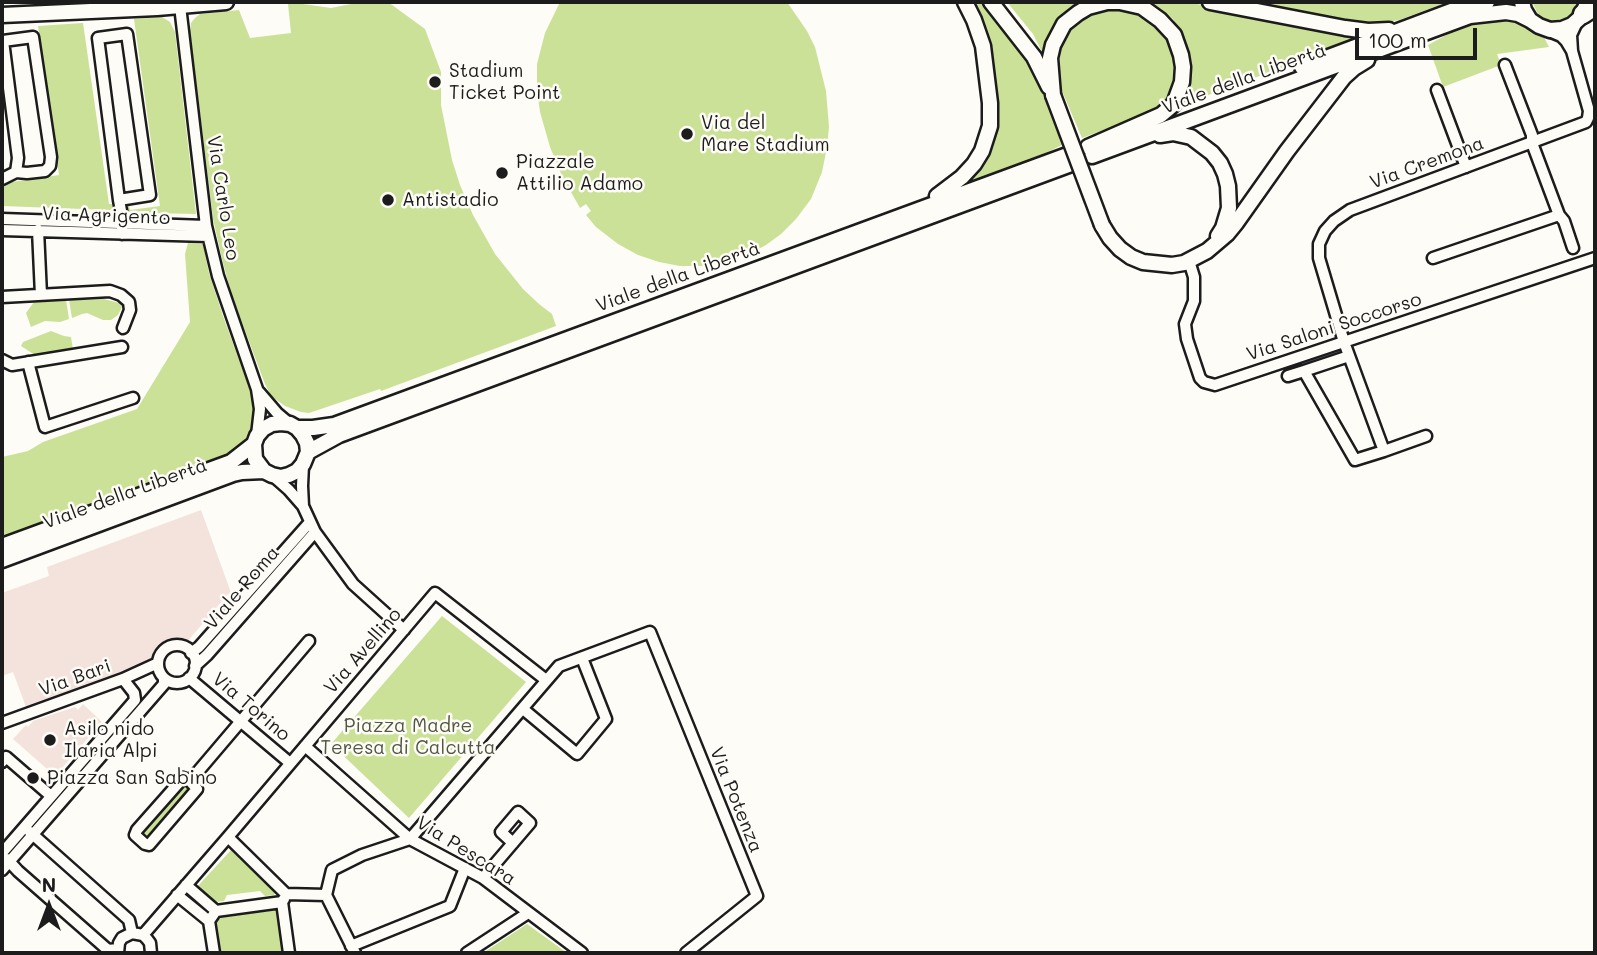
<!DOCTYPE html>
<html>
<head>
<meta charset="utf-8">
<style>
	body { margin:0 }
	#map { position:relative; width:1597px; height:955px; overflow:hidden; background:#fdfcf7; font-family:Mali,sans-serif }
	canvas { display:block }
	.frame { position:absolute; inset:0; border:4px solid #1c1c1c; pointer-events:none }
	.north { position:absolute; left:14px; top:871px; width:70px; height:70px; -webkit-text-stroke:5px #fdfcf7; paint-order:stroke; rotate:0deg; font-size:19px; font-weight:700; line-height:28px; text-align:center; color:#1c1c1c }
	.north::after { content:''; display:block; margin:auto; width:24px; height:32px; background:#1c1c1c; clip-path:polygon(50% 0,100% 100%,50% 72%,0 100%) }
	.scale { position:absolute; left:1355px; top:28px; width:122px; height:32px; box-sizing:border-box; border:4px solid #1c1c1c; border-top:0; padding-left:9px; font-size:21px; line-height:24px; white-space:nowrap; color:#1c1c1c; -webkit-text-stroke:5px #fdfcf7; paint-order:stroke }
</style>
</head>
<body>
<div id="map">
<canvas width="1597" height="955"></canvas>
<div class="frame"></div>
<div class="north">N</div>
<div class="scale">100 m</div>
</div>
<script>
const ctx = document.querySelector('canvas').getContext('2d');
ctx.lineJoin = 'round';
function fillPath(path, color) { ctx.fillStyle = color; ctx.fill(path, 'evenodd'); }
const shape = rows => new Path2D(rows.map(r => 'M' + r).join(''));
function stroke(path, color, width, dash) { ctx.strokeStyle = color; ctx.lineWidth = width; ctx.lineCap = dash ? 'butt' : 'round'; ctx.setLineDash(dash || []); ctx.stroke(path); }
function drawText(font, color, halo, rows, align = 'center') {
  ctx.font = font + ' Mali,sans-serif'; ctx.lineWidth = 5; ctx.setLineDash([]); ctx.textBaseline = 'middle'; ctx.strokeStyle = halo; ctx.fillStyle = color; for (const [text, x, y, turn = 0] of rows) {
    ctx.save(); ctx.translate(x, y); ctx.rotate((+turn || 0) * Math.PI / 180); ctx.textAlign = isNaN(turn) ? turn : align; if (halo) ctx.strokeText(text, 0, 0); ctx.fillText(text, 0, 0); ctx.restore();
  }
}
fillPath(shape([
	[201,510,233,598,228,594,186,643,176,641,167,644,160,649,152,661,26,707,13,672,2,676,2,593,49,576,47,567],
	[83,704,102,722,55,776,13,739,26,725,28,727,33,721,75,707,78,710]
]), '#f4e2dc');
fillPath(shape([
	[361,2,388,2,425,29,441,72,441,105,452,160,460,185,473,215,495,254,523,289,539,304,552,314,556,326,381,391,380,389,309,413,301,412,285,406,271,396,265,384,232,296,222,259,213,219,190,31,191,23,195,18,200,14,239,10,250,38,291,33,288,4,296,3,331,8],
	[560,2,787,2,807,31,815,47,826,91,829,127,827,147,822,172,811,199,796,219,781,234,766,245,749,254,728,261,702,266,680,266,659,262,638,255,618,244,596,227,586,215,591,211,586,204,580,208,562,176,550,147,540,112,537,90,537,64,545,33],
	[971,2,982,2,1007,30,1038,75,1066,143,1046,153,954,189,992,141],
	[1007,2,1084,2,1063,14,1052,29,1045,43,1044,56,1033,34],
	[1145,2,1185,2,1373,34,1176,107,1186,93,1190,79,1190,63,1187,49,1173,19,1155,5],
	[1246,2,1448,2,1399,20,1366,26],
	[1532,2,1578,2,1572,14,1566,18,1551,21,1544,19,1538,14],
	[1110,10,1128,11,1144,17,1156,23,1169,39,1178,68,1177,85,1165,107,1082,138,1062,91,1058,74,1059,55,1065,39,1076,23,1091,15],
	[162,17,170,22,175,32,196,214,149,213,149,211,128,212,127,205,129,204,130,210,160,206,134,19],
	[1517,17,1543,35,1549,47,1497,54,1501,65,1443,87,1428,45,1468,23],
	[83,23,109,204,112,204,113,208,110,210,2,206,2,185,12,182,59,175,38,26],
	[188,243,203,244,209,273,223,316,250,390,254,403,254,414,251,429,245,440,230,455,2,541,2,457,28,451,43,442,137,409,190,322,185,254],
	[104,299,119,303,122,307,118,315,111,320,103,320,87,313,82,314,72,318,69,300],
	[66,300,69,319,60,322,45,321,31,327,26,313,34,302],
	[51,331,64,336,71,337,73,350,35,355,21,346,23,342],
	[442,616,526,682,409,818,331,744],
	[184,782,191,788,191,791,147,840,141,835,140,831],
	[231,850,275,893,274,895,265,896,260,891,227,895,224,901,215,902,197,887],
	[277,910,284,953,221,953,216,921,217,918],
	[527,924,567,953,483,953]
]), '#cbe197');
const street = shape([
	[180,6,206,226,218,276,257,389,260,409,257,435],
	[1549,31,1561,36,1566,41,1572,51,1571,35,1577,22],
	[1505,65,1532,135,1532,143,1559,215,1564,221,1573,248],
	[1437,90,1466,167],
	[2,179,16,172,27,173,45,171,50,166,51,157,33,37,3,41,18,158,16,172],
	[119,200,150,195,127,34,98,38,119,200,122,216,122,234],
	[2,219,206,226],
	[2,230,208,236],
	[38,230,41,295],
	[1433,258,1559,215],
	[1189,261,1194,277,1194,301,1185,324,1187,339,1200,378,1204,382,1215,385,1595,258],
	[2,297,110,291,121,295,129,302,130,310,123,328],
	[1349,356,1304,371,1355,460,1384,451,1344,342,1319,258,1319,244,1325,231,1334,221,1350,210,1586,122,1588,118,1589,111,1572,51],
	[2,360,12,365,122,347],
	[28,362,45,427,133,398],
	[1288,376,1304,371],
	[259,392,277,413,290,424],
	[1384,451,1426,436],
	[272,475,289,490,303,506,315,532,353,584,404,630],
	[303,506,302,486,303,465],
	'158 664a19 19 0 1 1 38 0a19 19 0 1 1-38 0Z',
	[191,653,199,647,310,522],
	[195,666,207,655,315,532],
	[189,678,290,763],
	[523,709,577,754,606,719,582,658],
	[2,723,123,679,158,663],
	[305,746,410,839,483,878,582,953],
	[2,762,6,757,51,796],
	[190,781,183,778,137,830,135,835,145,844,149,845,197,789,190,781,309,641],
	[30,832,129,920,132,933],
	[228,837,286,894,326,895],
	[2,853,135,700,134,693,123,679],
	[7,859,18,871,108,950,118,949],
	[2,870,164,684,164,678],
	[483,878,530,823,518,812,501,832,513,843],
	[186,885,216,911],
	[177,895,209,921],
	[326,895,332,870,362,855,410,839,559,666,650,632,757,896,686,953],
	[326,895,355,953],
	[284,899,282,902,289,953],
	[143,935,228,837,435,593,546,680],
	[351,946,450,906,465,868],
	[118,953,119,943,122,938,132,933,143,935,147,939,150,943,151,953],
	[214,953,209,921,216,911,282,902],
	[467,953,528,913]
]);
const secondary = shape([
	[991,2,1034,57,1049,87],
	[1210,2,1345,28,1368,31,1389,30],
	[1522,2,1524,10,1530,20,1539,26,1550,30,1562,29,1572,25,1581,17,1586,6],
	[2,15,157,8,226,2],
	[1302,67,1459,8,1487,2],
	[1053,95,1050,58,1053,45,1064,24,1078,13,1088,7,1107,2,1120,2,1142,7,1160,20,1174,35,1181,55,1183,67,1182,82,1174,104,1161,115,1088,147],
	[1160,135,1173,133,1191,137,1212,153,1220,163,1225,174,1228,186,1229,208,1223,228,1218,236],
	[1092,156,1470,16,1506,12,1518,14,1530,20],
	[937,196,962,177,974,164,982,151,990,126,990,103,983,46,974,20,965,2],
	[1102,225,1110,238,1120,249,1131,257,1143,262,1172,265,1184,263,1207,251,1227,234,1236,223,1287,151,1344,77,1354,68,1367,60],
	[297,428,313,428,334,425,1070,154],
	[308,452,307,443,303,435,297,428,290,424,281,423,272,424,263,429,257,436,254,444,255,459,264,471,272,475,281,477,289,475,297,471,303,464,308,452,339,435,1074,163],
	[2,546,231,462,254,444],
	[2,560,233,474,242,472,264,471]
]);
const highway = shape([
	[1583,14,1595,6]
]);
stroke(street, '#1c1c1c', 15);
stroke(secondary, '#1c1c1c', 19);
stroke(highway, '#1c1c1c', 23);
stroke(street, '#fdfcf7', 10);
stroke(secondary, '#fdfcf7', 14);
stroke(highway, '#fdfcf7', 18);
const secondaryBridge = shape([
	[1053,95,1102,225]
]);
stroke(secondaryBridge, '#1c1c1c', 19, []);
stroke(secondaryBridge, '#fdfcf7', 14);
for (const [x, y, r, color] of [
	[435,82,7,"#1c1c1c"],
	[687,134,7,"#1c1c1c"],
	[502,173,7,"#1c1c1c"],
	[388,200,7,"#1c1c1c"],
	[50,740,7,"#1c1c1c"],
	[33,778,7,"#1c1c1c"]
]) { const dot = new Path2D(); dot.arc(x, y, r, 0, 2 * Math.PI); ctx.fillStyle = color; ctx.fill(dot); stroke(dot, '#fdfcf7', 2.5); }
drawText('19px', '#1c1c1c', '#fdfcf7', [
	["Stadium",449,71],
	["Ticket Point",449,93],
	["Via del",701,123],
	["Mare Stadium",701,145],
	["Piazzale",516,162],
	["Attilio Adamo",516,184],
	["Antistadio",402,200],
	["Asilo nido",64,729],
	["Ilaria Alpi",64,751],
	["Piazza San Sabino",47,778]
], 'left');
drawText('19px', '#1c1c1c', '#fdfcf7', [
	["Viale della Libertà",1244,79,-20],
	["Via Cremona",1427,163,-20],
	["Via Carlo Leo",223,198,81],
	["Via Agrigento",106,216,2],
	["Viale della Libertà",678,277,-20],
	["Via Saloni Soccorso",1334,327,-18],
	["Viale della Libertà",125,494,-20],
	["Viale Roma",242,588,-49],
	["Via Avellino",363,651,-49],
	["Via Bari",75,678,-20],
	["Via Torino",251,707,40],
	["Via Potenza",736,800,68],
	["Via Pescara",466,851,32]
]);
drawText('19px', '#515741', '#fdfcf7', [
	["Piazza Madre",408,726],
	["Teresa di Calcutta",408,748]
]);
</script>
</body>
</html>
